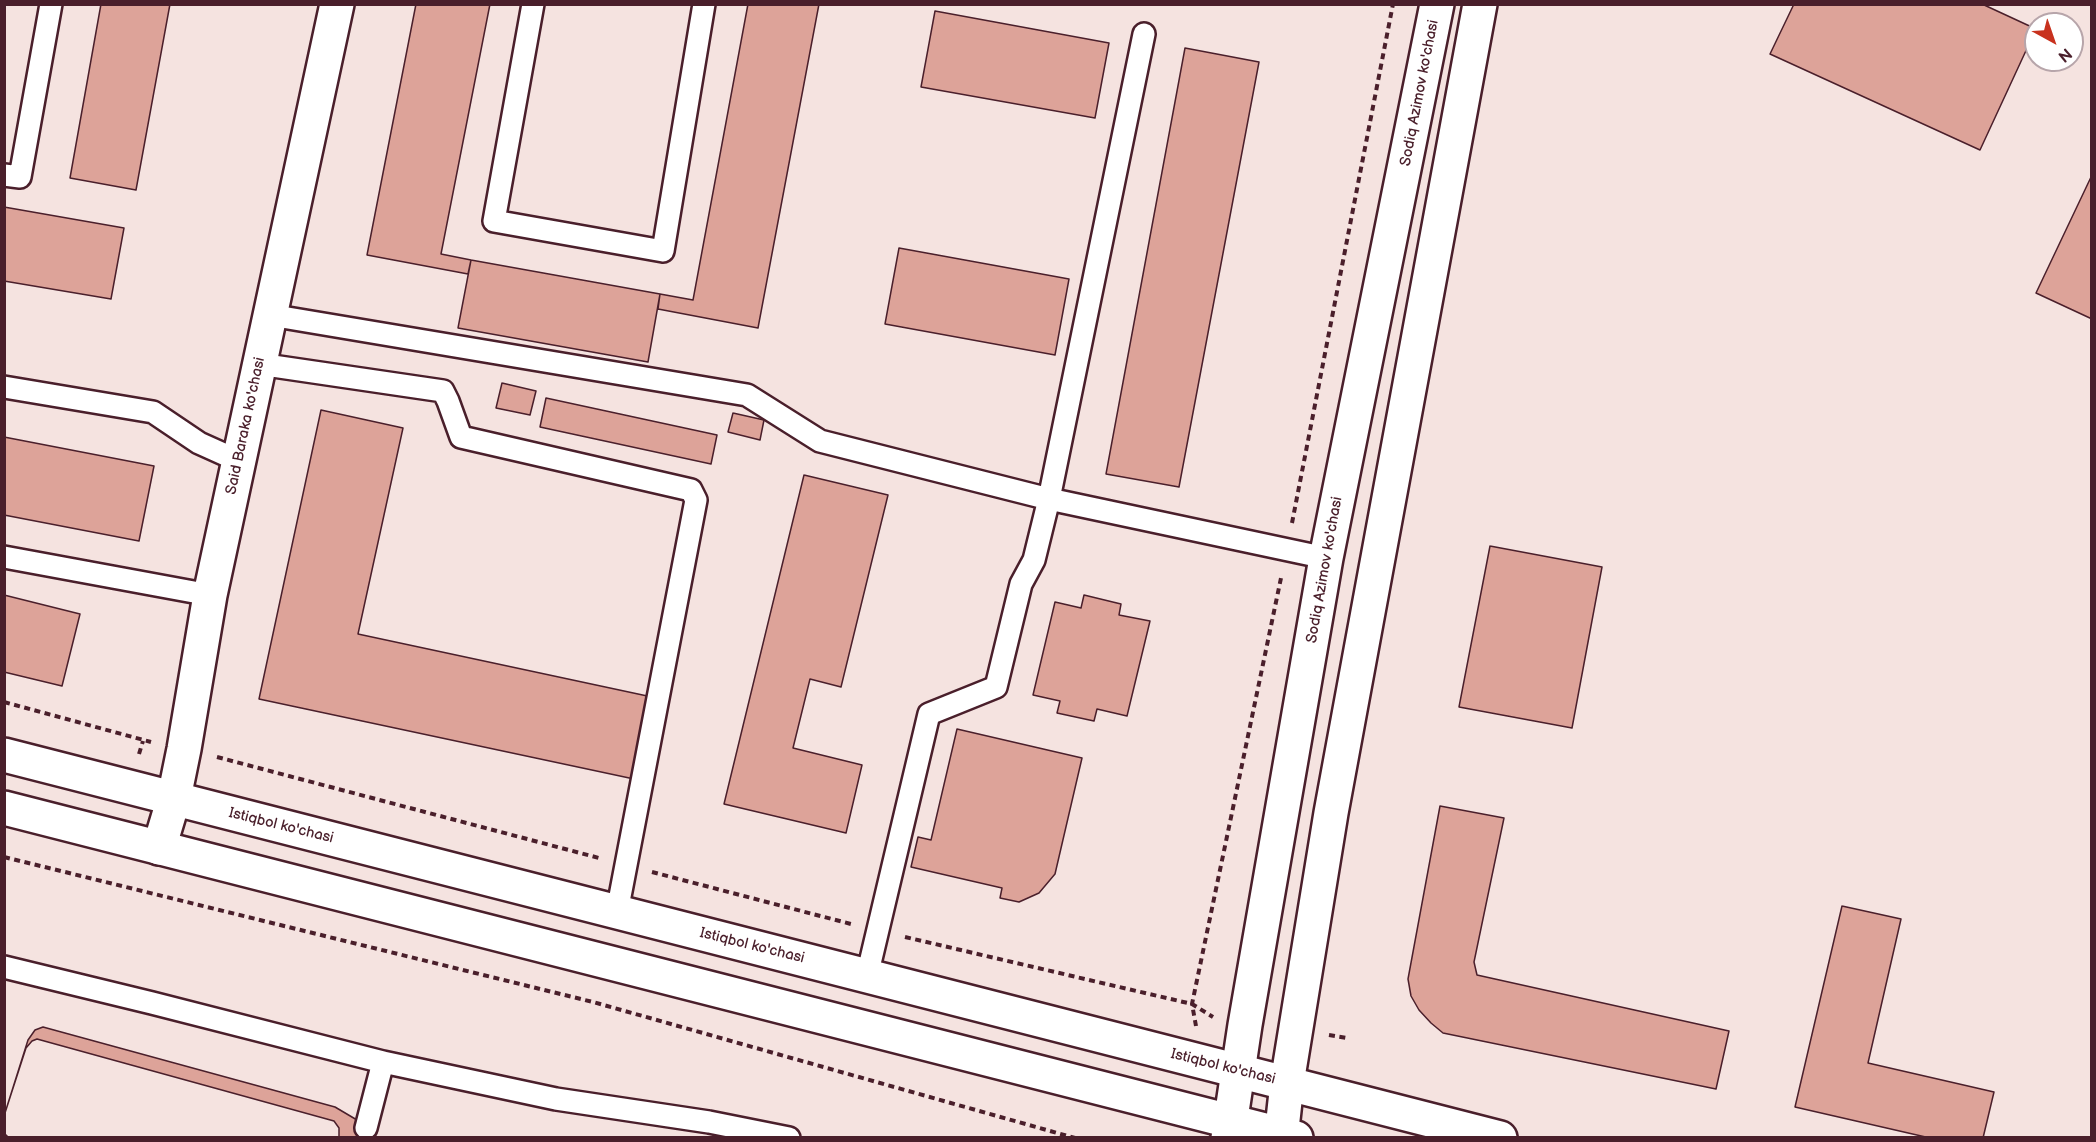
<!DOCTYPE html>
<html>
<head>
<meta charset="utf-8">
<style>
	body { margin:0 }
	#map { position:relative; width:2096px; height:1142px; overflow:hidden; background:#f5e3e0; font-family:"Balsamiq Sans",sans-serif }
	canvas { display:block }
	.frame { position:absolute; inset:0; border:6px solid #4a1f2b; pointer-events:none }
	.north { position:absolute; left:2024px; top:12px; width:60px; height:60px; box-sizing:border-box; background:#fff; border:2px solid #b7a5aa; border-radius:50%; rotate:140deg; font-size:16px; font-weight:700; line-height:24px; text-align:center; color:#4a1f2b }
	.north::after { content:''; display:block; margin:auto; width:21px; height:27px; background:#c8321e; clip-path:polygon(50% 0,100% 100%,50% 72%,0 100%) }
</style>
</head>
<body>
<div id="map">
<canvas width="2096" height="1142"></canvas>
<div class="frame"></div>
<div class="north">N</div>
</div>
<script>
const ctx = document.querySelector('canvas').getContext('2d');
ctx.lineJoin = 'round';
function fillPath(path, color) { ctx.fillStyle = color; ctx.fill(path, 'evenodd'); }
const shape = rows => new Path2D(rows.map(r => 'M' + r).join(''));
function stroke(path, color, width, dash) { ctx.strokeStyle = color; ctx.lineWidth = width; ctx.lineCap = dash ? 'butt' : 'round'; ctx.setLineDash(dash || []); ctx.stroke(path); }
function drawText(font, color, halo, rows, align = 'center') {
  ctx.font = font + ' "Balsamiq Sans",sans-serif'; ctx.lineWidth = 5; ctx.setLineDash([]); ctx.textBaseline = 'middle'; ctx.strokeStyle = halo; ctx.fillStyle = color; for (const [text, x, y, turn = 0] of rows) {
    ctx.save(); ctx.translate(x, y); ctx.rotate((+turn || 0) * Math.PI / 180); ctx.textAlign = isNaN(turn) ? turn : align; if (halo) ctx.strokeText(text, 0, 0); ctx.fillText(text, 0, 0); ctx.restore();
  }
}
const building = shape([
	[101,4,170,4,136,190,70,178,101,4],
	[416,4,490,4,441,254,471,260,468,274,367,255,416,4],
	[748,4,819,4,758,328,658,309,660,294,693,300,748,4],
	[1794,4,1982,4,2036,29,1980,150,1770,54,1794,4],
	[935,11,1109,43,1095,118,921,87,935,11],
	[1185,48,1259,62,1179,487,1106,474,1185,48],
	[2092,175,2092,319,2036,293,2092,175],
	[4,207,124,228,111,299,4,281,4,207],
	[899,248,1069,279,1055,355,885,324,899,248],
	[471,260,660,294,648,362,458,328,471,260],
	[502,383,536,391,530,415,496,408,502,383],
	[546,398,717,435,711,464,540,427,546,398],
	[321,410,403,428,358,634,652,697,634,779,259,699,321,410],
	[733,413,764,420,760,440,728,432,733,413],
	[4,437,154,466,139,541,4,515,4,437],
	[804,475,888,495,841,687,810,679,793,748,862,765,846,833,724,804,804,475],
	[1490,546,1602,567,1572,728,1459,707,1490,546],
	[4,595,80,614,62,686,4,672,4,595],
	[1084,595,1121,604,1119,615,1150,621,1127,716,1097,709,1094,721,1057,713,1060,701,1033,695,1055,602,1081,608,1084,595],
	[957,729,1082,758,1055,874,1039,893,1019,902,1000,898,1002,888,911,867,918,837,931,840,957,729],
	[1440,806,1504,818,1474,962,1477,975,1729,1031,1716,1089,1443,1033,1431,1023,1419,1010,1411,996,1408,979,1440,806],
	[1842,906,1901,919,1868,1063,1994,1092,1983,1138,1930,1138,1795,1107,1842,906],
	[43,1027,335,1107,357,1120,378,1138,9,1138,4,1133,4,1116,28,1040,35,1030,43,1027],
	[37,1039,334,1121,339,1128,339,1138,9,1138,4,1133,4,1116,26,1048,32,1041,37,1039]
]);
fillPath(building, '#dda399');
stroke(building, '#4a1f2b', 1.5);
const service = shape([
	[533,4,494,221,663,251,704,4],
	[1144,34,1049,499,1326,558],
	[4,175,20,177,51,4],
	[270,315,747,395,820,441,1049,499,1034,560,1021,584,996,687,929,714,867,976],
	[259,364,443,391,448,401,461,437,691,490,696,500,617,912],
	[4,387,153,412,199,443,239,461],
	[4,557,210,595],
	[4,967,152,1003,383,1062,556,1099,709,1122,789,1138],
	[366,1128,383,1062]
]);
const minor = shape([
	[159,848,174,798,184,749,210,595,337,4]
]);
const secondary = shape([
	[1228,1138,1245,1025,1326,558,1437,4],
	[1281,1138,1287,1083,1331,813,1480,4]
]);
const primary = shape([
	[4,755,1500,1138],
	[4,808,1296,1138]
]);
stroke(service, '#4a1f2b', 26);
stroke(minor, '#4a1f2b', 38);
stroke(secondary, '#4a1f2b', 38);
stroke(primary, '#4a1f2b', 38);
stroke(shape([
	[1292,523,1393,4],
	[4,702,151,742],
	[139,754,143,741],
	[217,757,599,858],
	[4,857,593,1002,1075,1138],
	[652,872,851,924],
	[905,937,1192,1004,1213,1017],
	[1196,1026,1192,1004,1281,578],
	[1329,1035,1347,1038]
]), '#4a1f2b', 4, [6, 4.5]);
stroke(service, '#fff', 21);
stroke(minor, '#fff', 33);
stroke(secondary, '#fff', 33);
stroke(primary, '#fff', 33);
drawText('15px', '#4a1f2b', '#fff', [
	["Sodiq Azimov ko'chasi",1420,93,-79],
	["Said Baraka ko'chasi",246,426,-78],
	["Sodiq Azimov ko'chasi",1325,570,-80],
	["Istiqbol ko'chasi",281,826,14],
	["Istiqbol ko'chasi",752,946,14],
	["Istiqbol ko'chasi",1223,1067,14]
]);
</script>
</body>
</html>
